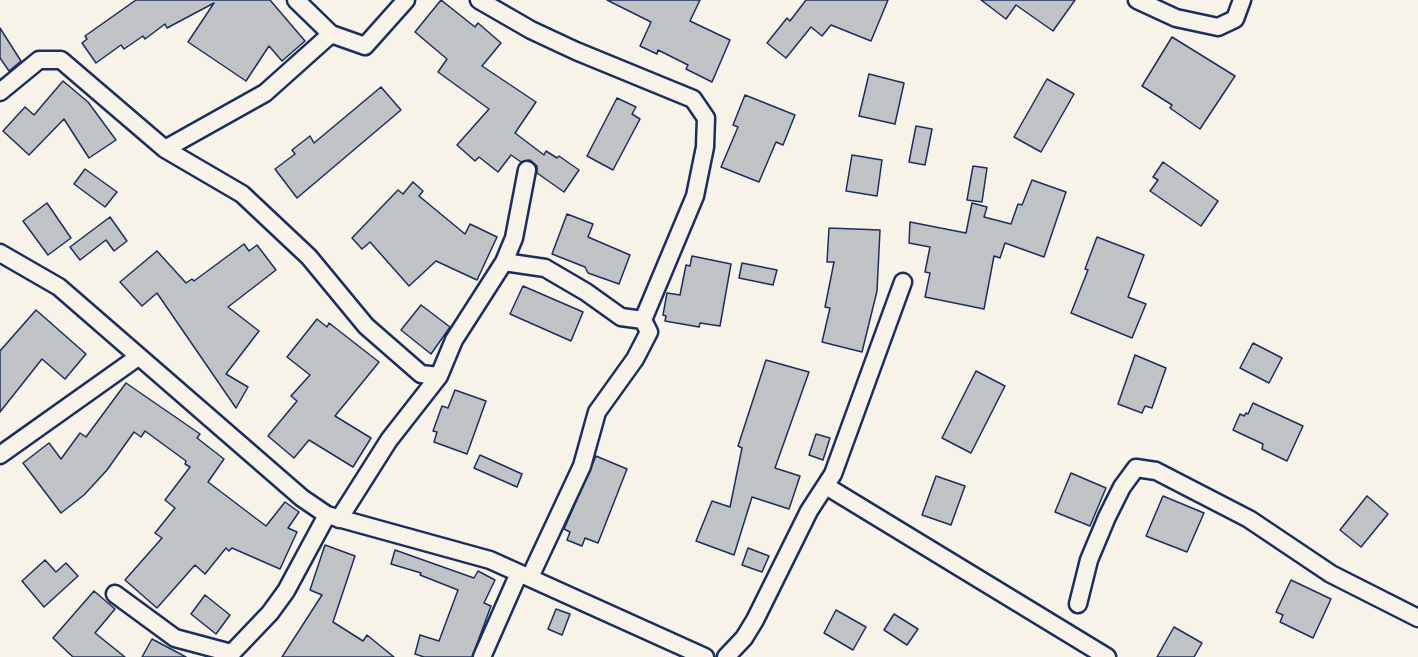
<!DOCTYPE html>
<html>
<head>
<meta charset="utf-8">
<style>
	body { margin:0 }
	canvas { display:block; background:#f7f3e8 }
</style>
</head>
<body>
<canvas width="1418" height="657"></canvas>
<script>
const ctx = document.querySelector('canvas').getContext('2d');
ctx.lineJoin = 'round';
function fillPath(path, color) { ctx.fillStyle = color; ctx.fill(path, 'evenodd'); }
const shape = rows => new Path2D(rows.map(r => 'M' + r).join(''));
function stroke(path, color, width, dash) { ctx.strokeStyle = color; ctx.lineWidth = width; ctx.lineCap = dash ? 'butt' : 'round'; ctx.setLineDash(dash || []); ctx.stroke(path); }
const building = shape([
	[136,0,270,0,305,41,282,61,269,46,246,81,188,42,214,3,167,28,165,24,145,39,143,36,124,49,121,45,96,63,82,43,87,39,85,36,136,0],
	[441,0,475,27,478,23,501,43,482,66,536,102,515,133,544,155,546,151,557,158,559,156,579,170,564,192,537,173,537,166,530,160,521,162,511,155,498,172,479,157,475,161,457,145,489,109,438,72,447,59,415,32,441,0],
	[607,0,700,0,690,21,730,40,712,82,686,69,688,65,658,50,657,54,640,46,651,22,607,0],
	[806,0,888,0,871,41,831,25,822,36,811,27,786,58,767,43,787,18,790,21,806,0],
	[981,0,1075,0,1053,31,1016,5,1006,19,981,0],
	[0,28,21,61,9,71,0,58,0,28],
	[1172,37,1235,76,1200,129,1170,108,1172,105,1142,86,1172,37],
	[869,74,904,83,895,124,859,116,869,74],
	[1047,79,1074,94,1041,152,1014,137,1047,79],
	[63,81,88,102,116,140,89,158,64,119,29,155,3,131,25,107,34,115,63,81],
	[381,87,401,110,297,198,275,169,295,154,292,150,310,136,314,143,381,87],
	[745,95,795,115,783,145,776,142,759,182,721,167,738,127,733,125,745,95],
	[617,98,636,107,632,114,640,119,613,170,587,156,617,98],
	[916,126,932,129,925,165,909,162,916,126],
	[852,155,882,160,877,196,846,191,852,155],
	[1163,162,1218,201,1201,226,1150,191,1158,180,1153,177,1163,162],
	[973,166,987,168,982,202,967,200,973,166],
	[85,169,117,192,105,207,74,184,85,169],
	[1032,180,1066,192,1044,257,1005,243,1000,258,994,256,984,309,925,297,930,273,925,272,930,247,909,243,910,222,966,233,972,203,987,207,984,217,1011,224,1018,204,1022,205,1032,180],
	[413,182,423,191,419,196,465,234,470,224,497,237,477,280,436,261,409,286,370,242,362,249,352,238,398,190,403,194,413,182],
	[47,203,71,238,48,255,23,221,47,203],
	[567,214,593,224,588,237,630,255,619,284,588,273,585,267,552,254,567,214],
	[110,217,127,241,114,251,106,240,80,260,70,247,110,217],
	[829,228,880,230,877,291,862,352,822,342,830,308,825,307,834,262,827,262,829,228],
	[1097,237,1144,255,1128,297,1146,304,1132,338,1071,313,1088,270,1085,269,1097,237],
	[244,244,249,251,257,245,276,270,228,307,259,331,226,374,248,387,236,408,157,293,142,306,120,282,157,251,186,283,192,279,194,281,244,244],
	[692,256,731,264,720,326,700,323,699,327,665,321,666,316,663,315,667,293,680,295,686,265,690,266,692,256],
	[742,263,777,270,773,285,739,278,742,263],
	[523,286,583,312,571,341,510,314,523,286],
	[421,305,450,327,431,354,401,330,421,305],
	[36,310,86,354,65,379,42,359,0,412,0,351,36,310],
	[317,319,327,327,329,323,379,362,335,416,371,438,353,467,309,440,294,458,268,436,297,401,291,396,310,375,287,357,317,319],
	[1253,343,1282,358,1269,383,1240,368,1253,343],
	[1135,355,1166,368,1152,408,1145,406,1142,413,1118,404,1135,355],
	[766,360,809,372,775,468,800,476,789,509,752,497,734,555,696,541,712,501,730,507,742,448,738,446,766,360],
	[976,371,1005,386,971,453,942,438,976,371],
	[126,383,200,434,197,438,224,459,208,482,266,526,285,502,299,512,288,528,297,532,280,569,232,548,229,551,226,548,205,574,195,565,157,608,125,580,162,538,155,533,175,508,165,500,190,467,185,464,186,461,145,431,141,437,134,432,107,470,84,495,61,513,23,463,49,443,61,459,80,433,86,437,126,383],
	[455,390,486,401,467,454,434,442,437,432,433,431,442,406,448,408,455,390],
	[1253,403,1303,426,1287,461,1262,449,1263,444,1233,430,1240,414,1244,416,1246,413,1248,414,1253,403],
	[816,434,830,438,823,460,809,455,816,434],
	[480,455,522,474,517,487,474,468,480,455],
	[596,456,627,469,598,543,585,538,582,546,567,540,570,532,564,529,596,456],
	[1071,473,1106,488,1090,526,1055,512,1071,473],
	[936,476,965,486,951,525,922,515,936,476],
	[1163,496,1204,513,1187,552,1146,536,1163,496],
	[1367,496,1388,514,1361,547,1340,530,1367,496],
	[325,545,355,556,333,622,363,641,367,635,394,657,282,657,322,595,310,590,325,545],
	[748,548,769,556,762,572,742,565,748,548],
	[395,550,474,578,478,571,495,580,484,603,491,606,472,657,424,657,415,654,420,635,439,641,458,590,420,575,421,573,391,564,395,550],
	[45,560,56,572,66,563,78,576,44,607,22,581,45,560],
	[1291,580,1331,599,1313,638,1280,622,1283,615,1276,612,1291,580],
	[94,591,115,609,95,633,125,657,73,657,53,638,94,591],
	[205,595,230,615,216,634,191,614,205,595],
	[556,609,570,614,562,635,548,629,556,609],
	[836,610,866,627,853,650,824,633,836,610],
	[894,614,918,629,907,645,884,630,894,614],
	[1174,627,1202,643,1194,657,1157,657,1174,627],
	[152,639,186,657,142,657,152,639]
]);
fillPath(building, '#c0c3c5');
stroke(building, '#1b2f5e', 1.5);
const minor = shape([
	[296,0,331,34,365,46,406,0],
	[479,0,531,30,576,51,693,99,706,118,705,147,695,196,643,320,649,332,635,359,597,412,582,466,530,577],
	[1137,0,1176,18,1218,27,1235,19,1242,0],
	[0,92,39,60,61,60,165,149,242,194,309,257,366,326,421,374,439,376],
	[165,149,265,93,331,34],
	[0,253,59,287,302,498,327,515,490,560,705,657],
	[504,262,514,238,527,170],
	[0,455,138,357],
	[826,486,1107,657],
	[339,519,389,440,439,376,454,340,504,262,545,268,586,292,621,317,643,320],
	[115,594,175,638,231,653],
	[1078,604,1089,560,1107,517,1122,487,1136,468,1156,471,1249,519,1331,574,1418,618],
	[228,657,270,613,286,591,327,515],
	[482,657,519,573],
	[726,657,744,638,755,620,809,511,833,474,903,282]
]);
stroke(minor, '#1b2f5e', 21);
stroke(minor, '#f7f3e8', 16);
</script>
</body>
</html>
